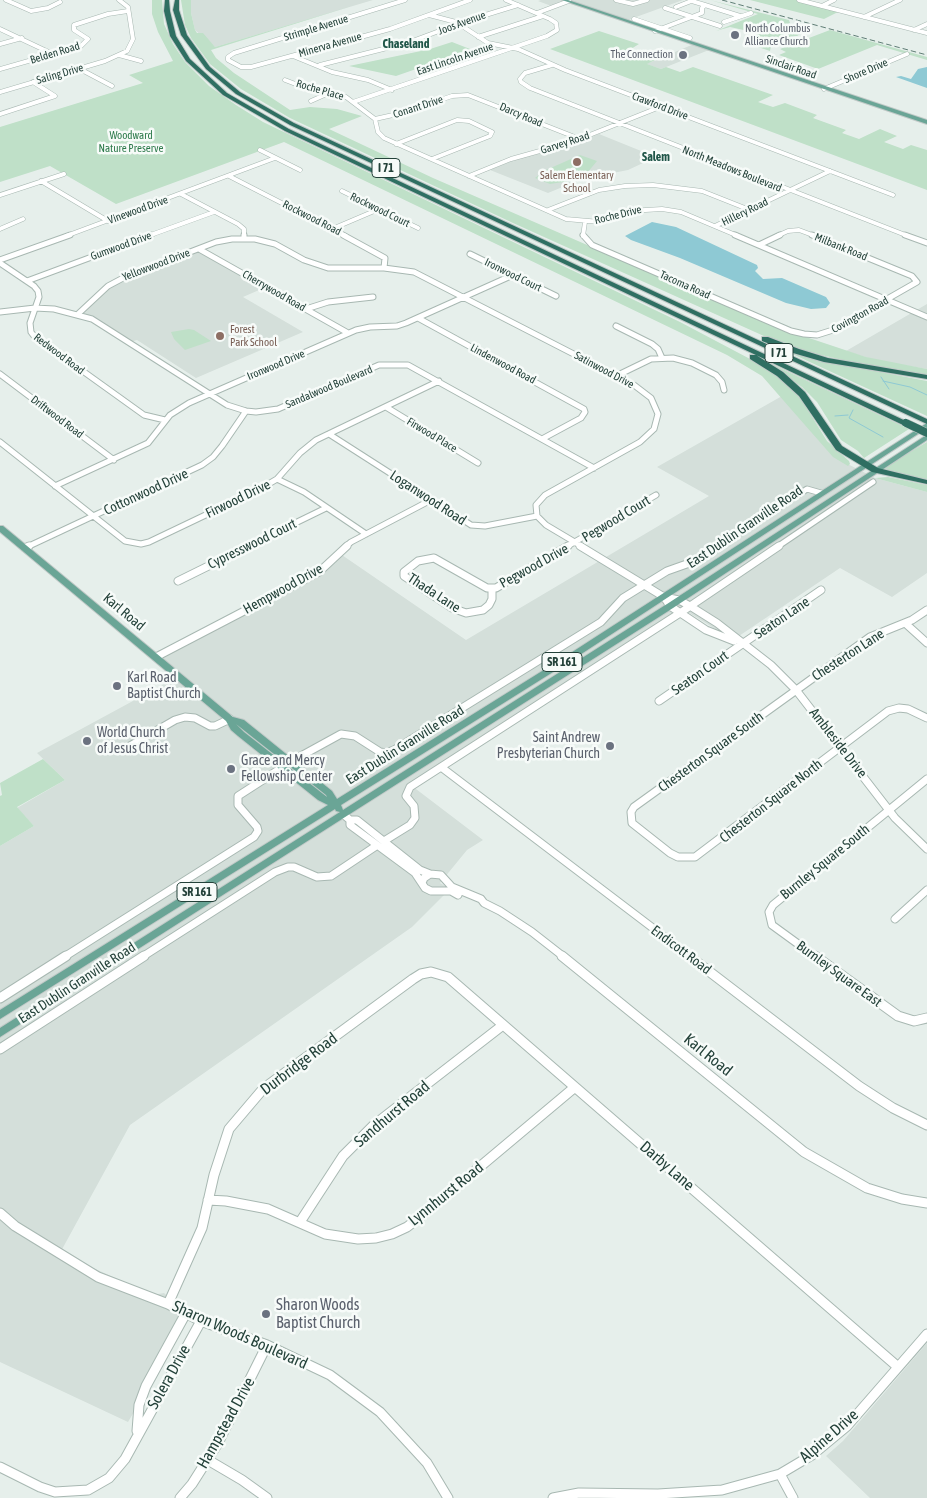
<!DOCTYPE html>
<html>
<head>
<meta charset="utf-8">
<style>
	body { margin:0 }
	canvas { display:block; background:#e6efeb }
</style>
</head>
<body>
<canvas width="927" height="1498"></canvas>
<script>
const ctx = document.querySelector('canvas').getContext('2d');
ctx.lineJoin = 'round';
function fillPath(path, color) { ctx.fillStyle = color; ctx.fill(path, 'evenodd'); }
const shape = rows => new Path2D(rows.map(r => 'M' + r).join(''));
function stroke(path, color, width, dash) { ctx.strokeStyle = color; ctx.lineWidth = width; ctx.lineCap = dash ? 'butt' : 'round'; ctx.setLineDash(dash || []); ctx.stroke(path); }
function drawText(font, color, halo, rows, align = 'center') {
  ctx.font = font + ' "Asap Condensed",sans-serif'; ctx.lineWidth = 5; ctx.setLineDash([]); ctx.textBaseline = 'middle'; ctx.strokeStyle = halo; ctx.fillStyle = color; for (const [text, x, y, turn = 0] of rows) {
    ctx.save(); ctx.translate(x, y); ctx.rotate((+turn || 0) * Math.PI / 180); ctx.textAlign = isNaN(turn) ? turn : align; if (halo) ctx.strokeText(text, 0, 0); ctx.fillText(text, 0, 0); ctx.restore();
  }
}
fillPath(shape([
	[191,0,373,0,215,47,195,30,191,13],
	[541,0,683,0,625,21,570,2,554,7,538,1],
	[694,44,709,50,661,69,646,64],
	[599,134,656,157,628,170,582,179,548,193,490,170,517,159,570,146],
	[199,248,266,287,243,297,303,332,196,378,137,340,130,342,79,314,106,287],
	[927,304,927,369,875,360,846,351],
	[782,396,834,457,875,478,927,492,927,573,892,597,840,568,733,640,683,609,412,786,483,840,467,850,440,883,450,889,412,927,130,1125,60,1253,153,1295,164,1293,190,1317,128,1422,0,1362,0,846,34,826,17,808,65,780,37,753,179,676,156,657,319,572,339,553,466,640,709,496,657,467],
	[927,1343,927,1498,870,1498,826,1456,843,1441]
]), '#d4dfda');
fillPath(shape([
	[152,0,162,0,164,24,173,44,185,62,209,86,236,105,263,122,680,322,752,360,783,380,798,394,827,441,849,461,850,464,848,466,833,457,762,376,727,355,284,142,116,204,50,166,0,182,0,127,143,83,129,75,173,61,158,32,152,14],
	[181,0,191,0,191,13,195,30,197,33,203,33,215,47,352,6,211,50,216,58,234,73,290,110,310,107,337,109,362,116,329,129,433,178,776,327,866,357,927,369,927,375,847,361,800,350,775,341,513,223,290,118,241,89,210,64,191,38,185,25],
	[710,0,789,20,790,23,786,26,802,33,797,36,783,38,782,41,771,46,770,51,749,44,747,41,752,34,748,31,730,27,716,31,758,14],
	[750,0,796,0,840,11,824,19],
	[830,30,927,57,927,60,877,45,818,69,779,55,786,52,780,49],
	[599,31,639,44,631,49,659,58,647,64,661,69,666,67,680,72,693,67,773,95,758,102,773,107,785,103,817,115,813,118,846,130,842,133,859,139,880,129,897,136,884,142,903,149,911,145,927,150,927,190,550,49],
	[452,42,470,49,443,59,457,66,442,60,396,76,349,66,421,51,410,44,424,51],
	[580,155,597,161,582,179,550,184,535,178,546,170],
	[189,329,194,330,211,341,185,350,174,339,171,332],
	[775,346,849,366,927,381,927,416],
	[759,358,909,429,864,458,858,451,841,440,817,402,802,387],
	[927,442,927,480,885,470,885,469,895,461],
	[888,477,927,485,927,492,875,478],
	[43,759,65,780,17,807,34,826,0,846,0,796,2,795,0,783]
]), '#bfe0c8');
fillPath(shape([
	[927,67,927,88,896,77,901,76,911,79,918,69],
	[652,222,676,227,757,265,758,268,755,271,763,279,782,278,826,297,830,303,826,308,811,309,786,303,680,258,631,240,625,236]
]), '#8ec9d4');
stroke(shape([
	[881,377,889,389],
	[883,381,910,387,927,395],
	[853,410,849,418,883,437],
	[835,416,848,415]
]), '#8ec9d4', 1);
const minorFar3 = shape([
	[6,0,31,11,48,8,60,2],
	[405,0,234,53,228,57,228,60,241,67,251,67,390,29,470,0],
	[616,0,633,4,647,0],
	[799,0,927,33],
	[705,5,740,16],
	[822,6,834,0],
	[676,7,694,0],
	[665,8,720,26],
	[537,13,569,1],
	[429,15,456,22,488,43,518,49,565,70,893,195],
	[864,17,900,0],
	[634,19,690,38],
	[724,22,751,13],
	[0,29,53,54],
	[914,30,927,24],
	[655,31,702,13,702,8,705,5,692,1],
	[478,37,543,16],
	[0,44,22,38],
	[119,55,141,61],
	[293,56,332,72,368,80,392,90],
	[320,65,407,43,466,21,518,5],
	[552,65,525,73,520,79,521,82,530,88,908,236],
	[78,68,112,86],
	[0,69,81,46,88,39,74,30,74,25,108,14,128,11],
	[285,80,306,88,346,97,375,119,378,132,384,138,566,219,600,222,629,211,662,209,681,212,738,236],
	[824,89,907,54],
	[0,92,105,61,127,51,133,39,128,7,119,0],
	[311,101,329,93],
	[353,102,547,36,557,30,556,23,550,19,506,0],
	[0,114,55,96,33,82],
	[375,119,402,113,452,96,468,95,580,139],
	[396,144,457,120,469,121,492,132,490,136,432,159],
	[260,150,300,170],
	[229,176,346,236],
	[469,176,511,159,572,142,660,107],
	[41,181,108,221],
	[342,191,418,228],
	[181,194,238,224,244,229,244,236],
	[0,195,64,174],
	[548,210,599,190,625,186,653,185,702,191,750,210],
	[715,226,830,171],
	[0,229,23,219],
	[332,229,379,209],
	[66,236,275,158],
	[148,236,214,212],
	[583,236,585,222],
	[777,236,788,231,799,230,815,236]
]);
const minorFar2 = shape([
	[244,235,244,238],
	[343,235,385,258,384,268],
	[583,235,592,245,791,331,804,334,817,335,833,330,917,282,912,276,812,235],
	[735,235,927,317],
	[905,235,927,243],
	[759,245,780,235],
	[199,249,348,333],
	[470,254,556,296],
	[0,260,70,235],
	[0,263,34,286,38,291,39,297,30,323,31,332,34,336,144,415,165,420],
	[27,281,151,235],
	[306,309,328,302,373,297],
	[0,312,35,308,54,309,92,319,227,405,246,411,256,412,278,409,379,365,408,365,594,468],
	[78,314,108,286,125,277,216,242,232,239,255,239,275,244,304,260,328,268,384,268,414,272,634,385,651,398,658,414,654,429,640,442,545,495,536,505,537,516,546,525,583,547],
	[418,318,584,409,585,412,581,418,542,439],
	[616,326,652,344,658,349,662,358],
	[0,374,114,460],
	[616,376,651,359,673,358,692,363,716,375,722,382,724,390],
	[386,407,478,463],
	[329,434,471,525,485,526,537,516],
	[0,442,125,541,141,544,149,542,260,489,277,479,300,453,316,440,439,381],
	[277,479,304,492,366,534],
	[55,486,148,443,170,415,189,403,356,330,370,327,397,326,406,323,513,275],
	[27,547,202,465,213,457,222,446,246,411],
	[246,547,326,508],
	[345,547,351,542,431,500],
	[566,547,656,495],
	[718,547,807,489,821,493],
	[777,547,873,482]
]);
const minorFar1 = shape([
	[580,546,664,597,679,600,690,606,717,623,771,665,796,690,895,818,927,849],
	[25,548,29,546],
	[178,581,249,546],
	[492,589,492,599,489,605,483,610,466,613,452,608,404,576,404,572,418,561,434,558,487,588,496,588,568,546],
	[664,597,670,606,706,630,734,641],
	[927,610,912,620,870,637,634,807,631,812,632,823,670,853,678,857,695,857,888,711,899,708,908,709,927,718],
	[905,623,927,643],
	[156,657,319,572,347,546],
	[659,701,821,590],
	[130,746,175,720,185,717,195,718,210,726,215,726,230,719],
	[290,762,341,734,355,736,380,752,386,753,394,750,601,622,623,598,667,571,698,560,719,546],
	[441,767,691,957],
	[343,814,350,820,350,825,415,873,425,888,431,891,451,891,458,895],
	[350,820,357,820,420,870,430,874],
	[384,841,410,825,415,818,414,806,406,796,410,787,680,613,779,546],
	[422,883,424,878,430,874,441,875,452,887,481,899,484,903,500,911,532,932,564,957],
	[895,919,927,890],
	[64,957,254,837,258,831,257,827,238,805,238,796,283,767],
	[142,957,275,872,288,867,294,867,317,877,331,876,376,846],
	[816,957,772,925,769,912,773,905,927,779]
]);
const minor = shape([
	[562,956,804,1152,867,1188,902,1199,927,1203],
	[689,956,859,1086,893,1108,927,1125],
	[815,956,898,1016,914,1021,927,1018],
	[0,998,66,956],
	[0,1049,144,956],
	[208,1200,226,1201,268,1209,325,1234,358,1239,376,1238,392,1234,407,1227,420,1217,575,1087],
	[0,1213,15,1226,98,1277,168,1304,201,1321,267,1345,330,1375,380,1412,427,1463,448,1498],
	[300,1222,343,1156,374,1125,503,1025],
	[168,1304,202,1228,214,1175,229,1129,263,1089,413,979,421,974,431,972,448,977,898,1367],
	[137,1431,139,1405,146,1386,186,1313],
	[208,1460,242,1480,267,1498],
	[0,1467,40,1487,55,1492,88,1490,109,1478,125,1459,201,1321],
	[780,1474,793,1498],
	[180,1498,192,1484,218,1443,267,1345],
	[553,1498,579,1493,658,1494,722,1490,780,1474,812,1455,847,1426,927,1334]
]);
const major = shape([
	[562,0,568,0,927,120,927,124,562,0],
	[927,423,927,428,569,662,341,805,343,810,667,604,925,436,927,435,927,440,673,608,0,1037,0,1028,340,812,336,811,335,809,0,1019,0,1010,328,805,318,800,238,736,231,730,226,721,0,532,0,526,3,526,233,717,244,720,332,791,337,799,563,658,927,423],
	[236,724,326,795,327,797,244,732,236,724]
]);
const highway = shape([
	[165,0,169,0,170,11,176,36,190,59,227,93,289,129,910,423,906,425,903,425,285,131,223,95,186,61,170,36,164,11,165,0],
	[175,0,179,0,179,10,187,35,210,67,240,92,294,123,927,419,927,424,290,125,236,94,206,69,181,35,173,10,175,0],
	[762,337,768,337,799,349,828,358,927,375,927,379,824,362,793,353,762,341,762,337],
	[750,355,756,355,783,372,805,392,842,446,878,468,927,480,927,484,872,472,836,450,799,396,777,376,750,359,750,355]
]);
stroke(minorFar3, '#a8b8b2', 5);
stroke(minorFar2, '#a8b8b2', 7);
stroke(minorFar1, '#a8b8b2', 9);
stroke(minor, '#a8b8b2', 11);
stroke(major, '#c2cac8', 2);
stroke(highway, '#c2cac8', 2);
stroke(minorFar3, '#fff', 4);
stroke(minorFar2, '#fff', 5);
stroke(minorFar1, '#fff', 7);
stroke(minor, '#fff', 9);
fillPath(major, '#6aa596');
fillPath(highway, '#2f6f62');
stroke(shape([
	[722,0,927,55]
]), '#5f7d75', 1, [5.5, 3]);
const highwayBridge = shape([
	[906,423,927,433]
]);
stroke(highwayBridge, '#c2cac8', 9, []);
stroke(highwayBridge, '#2f6f62', 8);
for (const [x, y, r, color] of [
	[735,35,5,"#6b7280"],
	[683,55,5,"#6b7280"],
	[577,162,5,"#8d6e63"],
	[220,336,5,"#8d6e63"],
	[117,686,5,"#6b7280"],
	[87,741,5,"#6b7280"],
	[610,746,5,"#6b7280"],
	[231,769,5,"#6b7280"],
	[266,1314,5,"#6b7280"]
]) { const dot = new Path2D(); dot.arc(x, y, r, 0, 2 * Math.PI); ctx.fillStyle = color; ctx.fill(dot); stroke(dot, '#f7fbf9', 2); }
drawText('11px', '#24423a', '#f7fbf9', [
	["Joos Avenue",462,23,-20],
	["Strimple Avenue",316,28,-17],
	["Minerva Avenue",330,45,-16],
	["Belden Road",55,53,-17],
	["East Lincoln Avenue",455,59,-19],
	["Sinclair Road",791,67,19],
	["Shore Drive",866,71,-23],
	["Saling Drive",60,74,-16],
	["Roche Place",320,90,16],
	["Crawford Drive",660,106,21],
	["Conant Drive",418,107,-18],
	["Darcy Road",521,115,23],
	["Garvey Road",565,143,-18],
	["North Meadows Boulevard",732,169,22],
	["Vinewood Drive",138,210,-20],
	["Rockwood Court",380,210,26],
	["Hillery Road",745,212,-26],
	["Roche Drive",618,215,-14],
	["Rockwood Road",312,218,27],
	["Gumwood Drive",121,246,-20],
	["Milbank Road",841,247,22],
	["Yellowwood Drive",156,265,-21],
	["Ironwood Court",513,275,26],
	["Tacoma Road",685,285,24],
	["Cherrywood Road",274,291,30],
	["Covington Road",860,315,-29],
	["Redwood Road",59,354,37],
	["Lindenwood Road",503,364,28],
	["Ironwood Drive",276,365,-23],
	["Satinwood Drive",604,370,28],
	["Sandalwood Boulevard",329,387,-23],
	["Driftwood Road",57,417,37],
	["Firwood Place",432,435,31]
]);
drawText('11px', '#5b616d', '#f7fbf9', [
	["North Columbus",745,29],
	["Alliance Church",745,42],
	["The Connection",673,55,"right"]
], 'left');
drawText('11px', '#2d7a4b', '#f7fbf9', [
	["Woodward",131,136],
	["Nature Preserve",131,149]
]);
drawText('11px', '#785e54', '#f7fbf9', [
	["Salem Elementary",577,176],
	["School",577,189],
	["Forest",230,330,"left"],
	["Park School",230,343,"left"]
]);
drawText('bold 12px', '#1f5548', '#f7fbf9', [
	["Chaseland",406,44],
	["Salem",656,157]
]);
for (const [x, y, w] of [
	[386,168,28],
	[779,353,28],
	[562,662,40],
	[197,892,40]
]) { const box = new Path2D(); box.roundRect(x - w / 2, y - 9.5, w, 19, 4); ctx.fillStyle = '#f7fbf9'; ctx.fill(box); stroke(box, '#24423a', 1); }
drawText('bold 12px', '#24423a', null, [
	["I 71",386,168],
	["I 71",779,353],
	["SR 161",562,662],
	["SR 161",197,892]
]);
drawText('14px', '#24423a', '#f7fbf9', [
	["Cottonwood Drive",146,492,-25],
	["Loganwood Road",428,498,33],
	["Firwood Drive",238,499,-26],
	["Pegwood Court",616,519,-31],
	["East Dublin Granville Road",745,527,-34],
	["Cypresswood Court",252,544,-26],
	["Pegwood Drive",534,566,-29],
	["Hempwood Drive",283,589,-29],
	["Thada Lane",434,593,33],
	["Karl Road",124,612,40],
	["Seaton Lane",782,618,-34],
	["Chesterton Lane",848,655,-33],
	["Seaton Court",700,673,-35],
	["Ambleside Drive",838,743,52],
	["East Dublin Granville Road",405,745,-32],
	["Chesterton Square South",711,752,-36],
	["Chesterton Square North",771,801,-38],
	["Burnley Square South",825,862,-39],
	["Endicott Road",681,950,37],
	["Burnley Square East",839,974,36],
	["East Dublin Granville Road",77,983,-33]
]);
drawText('14px', '#5b616d', '#f7fbf9', [
	["Karl Road",127,678],
	["Baptist Church",127,694],
	["World Church",97,733],
	["of Jesus Christ",97,749],
	["Saint Andrew",600,738,"right"],
	["Presbyterian Church",600,754,"right"],
	["Grace and Mercy",241,761],
	["Fellowship Center",241,777]
], 'left');
drawText('16px', '#24423a', '#f7fbf9', [
	["Karl Road",708,1055,39],
	["Durbridge Road",299,1064,-37],
	["Sandhurst Road",392,1114,-40],
	["Darby Lane",667,1166,41],
	["Lynnhurst Road",446,1194,-39],
	["Sharon Woods Boulevard",240,1335,24],
	["Solera Drive",169,1377,-61],
	["Hampstead Drive",226,1423,-61],
	["Alpine Drive",829,1436,-41]
]);
drawText('16px', '#5b616d', '#f7fbf9', [
	["Sharon Woods",276,1305],
	["Baptist Church",276,1323]
], 'left');
</script>
</body>
</html>
